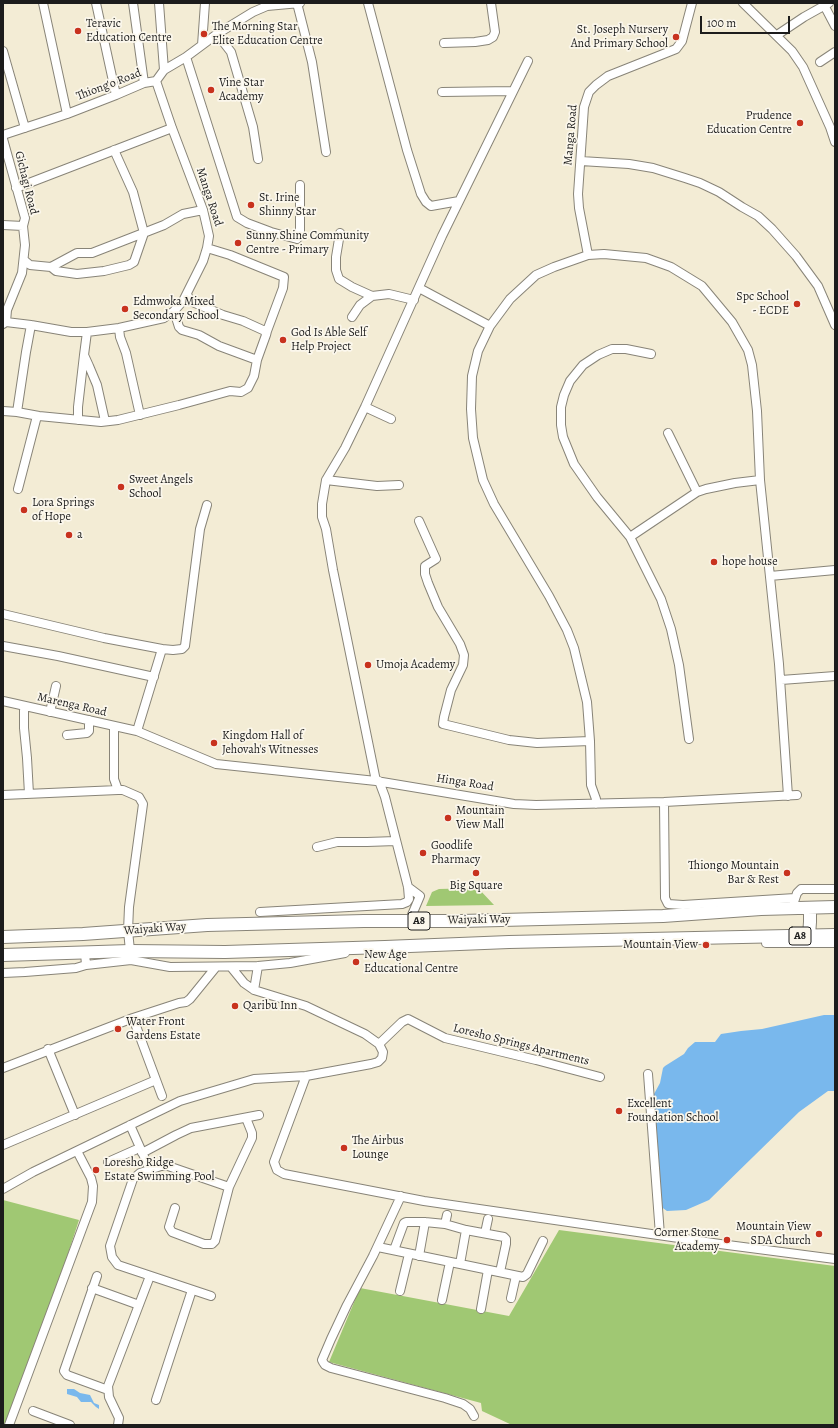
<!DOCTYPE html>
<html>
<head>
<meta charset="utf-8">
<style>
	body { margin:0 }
	#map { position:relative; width:838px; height:1428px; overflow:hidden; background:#f3ecd5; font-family:Alegreya,serif }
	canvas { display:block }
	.frame { position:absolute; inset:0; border:4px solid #1c1c1c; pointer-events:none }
	.scale { position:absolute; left:700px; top:16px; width:90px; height:18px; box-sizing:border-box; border:2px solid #1c1c1c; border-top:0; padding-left:5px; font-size:12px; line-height:14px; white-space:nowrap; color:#1c1c1c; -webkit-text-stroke:3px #fbf7ec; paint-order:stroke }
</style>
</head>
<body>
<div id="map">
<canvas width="838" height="1428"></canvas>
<div class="frame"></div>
<div class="scale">100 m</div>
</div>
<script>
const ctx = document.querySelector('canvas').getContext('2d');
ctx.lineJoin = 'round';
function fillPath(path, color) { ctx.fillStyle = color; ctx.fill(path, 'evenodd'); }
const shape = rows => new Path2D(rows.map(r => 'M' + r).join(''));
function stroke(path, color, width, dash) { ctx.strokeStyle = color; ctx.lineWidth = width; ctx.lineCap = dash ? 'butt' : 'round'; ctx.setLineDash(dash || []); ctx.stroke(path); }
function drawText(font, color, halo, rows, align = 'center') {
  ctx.font = font + ' Alegreya,serif'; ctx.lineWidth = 3.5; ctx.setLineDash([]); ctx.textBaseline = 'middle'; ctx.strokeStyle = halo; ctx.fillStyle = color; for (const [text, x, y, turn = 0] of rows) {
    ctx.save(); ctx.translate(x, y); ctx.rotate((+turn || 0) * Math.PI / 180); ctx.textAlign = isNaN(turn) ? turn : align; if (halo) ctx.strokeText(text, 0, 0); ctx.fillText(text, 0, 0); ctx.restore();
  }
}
fillPath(shape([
	[478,888,494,905,426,906,432,892,439,889],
	[3,1200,79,1220,12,1425,3,1425],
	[559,1230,835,1266,835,1425,512,1425,482,1411,481,1403,329,1362,360,1288,509,1316]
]), '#a0c873');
fillPath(shape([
	[824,1015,835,1015,835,1091,828,1091,799,1112,709,1200,686,1210,667,1211,660,1206,653,1124,654,1094,660,1083,663,1068,665,1066,684,1054,688,1048,695,1042,715,1042,721,1034,741,1031,762,1029],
	[67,1389,74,1389,80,1393,90,1395,94,1403,99,1405,99,1409,96,1407,91,1402,81,1402,77,1397,67,1394]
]), '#79b8ed');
const minor = shape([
	[43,3,67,114],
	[96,3,116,95],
	[133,3,144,83],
	[159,3,164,70],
	[297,3,312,62,326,152],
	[368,3,407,150,421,194,426,202,431,206,459,201],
	[743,3,792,51,803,67,830,127,835,142],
	[824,5,835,26],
	[217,34,231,52,253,127,258,159],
	[777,35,804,17,829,3],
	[444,43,475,42,488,40,493,37,495,32,491,3],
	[202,45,205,3],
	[3,51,25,128],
	[186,57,237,217,247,223,271,232,297,239,300,235,300,185],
	[820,62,835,52],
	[442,92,513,91],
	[3,135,67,114,116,95,144,83,156,81,164,70,186,57,217,34,253,12,267,6,300,3],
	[3,139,25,218,23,226,25,245,22,273,7,310,6,322,3,324],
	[581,161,629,164,653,168,685,178,700,183,719,192,742,207,758,216,772,229,796,256,818,286,835,325],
	[16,188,172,128],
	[3,225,23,226],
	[340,233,336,257,336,270,339,279,352,287,372,296],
	[207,248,230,255,284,277,283,288,267,331,266,335],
	[588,255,579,208,578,194,584,107,589,92,596,85,608,76,676,49,682,41,692,3],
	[24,260,30,265,51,267,56,271,77,274,104,271,129,265,134,262,144,233,133,192,114,150],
	[51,267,77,253,92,253,164,225,183,214,203,210],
	[419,288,490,326],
	[187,294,190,301,223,315,243,321,265,331,266,335,257,360],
	[352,317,360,305,372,296,389,294,414,300],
	[6,322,31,325,71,332,87,332,119,328,164,318,174,311,183,301,203,261,207,248,209,236,203,210,172,128,156,81],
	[119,328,120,337,126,353,140,415],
	[87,332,84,355,89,366,97,385,105,421],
	[651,354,626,349,612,349,598,355,583,365,570,381,564,395,561,407,561,425,563,437,574,464,597,497,630,537,661,599,671,629,679,665,689,739],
	[365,407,391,419],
	[3,411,17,412,39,416,101,422,118,420,179,405,230,391,241,392,248,388,254,376,257,360,219,346,199,335,182,330,179,327,174,311],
	[17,412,26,352,31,325],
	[78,420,78,407,84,355],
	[668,433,697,492],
	[326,480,377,486,399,485],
	[18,489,37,416],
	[419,521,436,559,425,566,425,574,428,583,438,607,460,644,464,655,463,665,451,690,444,717,443,724,509,740,537,743,590,741],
	[630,537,697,492,706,489,735,483,760,480],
	[770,576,835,570],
	[3,614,104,638,162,649],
	[3,646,58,656,154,677],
	[781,680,835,676],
	[3,701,137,731,216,764,376,781,514,804,536,805,664,802,797,795],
	[24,706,24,728,27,758,29,794],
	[50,712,56,686],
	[114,726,114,779,118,790,123,790,139,797,143,804,129,907,128,931,131,960,170,967,258,966,290,963,345,953],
	[137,731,162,649,173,650,182,649,185,646,200,529,207,505],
	[67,735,87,733,89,731,89,720],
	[376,781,333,570,326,529,322,517,322,504,326,480,345,448,365,407,442,236,528,61],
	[3,795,118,790],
	[664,802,665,898,668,904,683,905,795,898],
	[596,804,596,799,591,785,590,741,587,702,574,648,567,630,549,596,494,504,483,480,473,438,471,409,472,376,478,351,490,326,510,299,536,275,554,267,588,255,604,254,646,258,671,267,702,286,732,322,748,350,752,365,757,411,760,480,779,664,788,796],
	[317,847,337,842,367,842,396,841],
	[408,887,420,896,409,922],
	[794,902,797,893,801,889,835,889],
	[260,912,402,904,407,902,409,899,408,887,385,797,379,781],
	[766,943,835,943],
	[86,965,131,960],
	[3,973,25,972,76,968,86,965,85,953],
	[254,990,258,966],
	[133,1018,162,1096],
	[379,1044,402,1022,408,1019,445,1038,536,1060,600,1077],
	[48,1049,75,1115],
	[3,1068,133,1018,179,1003,186,1002,190,999,216,967],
	[648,1074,660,1235],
	[306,1076,274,1162,277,1170,284,1174,424,1201,720,1244,835,1259],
	[130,1125,150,1170],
	[3,1145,156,1080],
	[142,1153,176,1135,191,1128,259,1115],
	[108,1162,135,1150],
	[3,1189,33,1172,180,1101,254,1079,306,1076,371,1064,378,1062,382,1058,383,1052,379,1044,365,1034,306,1006,254,990,244,983,231,967],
	[401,1196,373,1256,347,1305,331,1339,322,1360,323,1362,325,1365,331,1368,445,1398,463,1404,470,1409,474,1416],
	[175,1208,169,1227,172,1232,204,1244,212,1244,215,1241,229,1187,252,1138,252,1133,246,1118],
	[445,1224,447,1215],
	[485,1233,488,1219],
	[378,1247,523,1277,527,1274,543,1241],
	[394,1250,404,1223,406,1222,425,1222,445,1224,466,1230,504,1237,506,1239,506,1244,500,1272],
	[419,1256,425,1222],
	[460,1264,466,1230],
	[97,1276,64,1371,67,1375,108,1390],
	[92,1288,139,1305],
	[400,1291,409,1254],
	[211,1296,118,1265,112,1257,110,1246,133,1179,140,1173,161,1166,168,1166,229,1187],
	[511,1298,516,1276],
	[442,1300,450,1262],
	[481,1309,488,1270],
	[156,1400,192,1290],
	[33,1411,70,1425],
	[9,1425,92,1202,93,1186,91,1178,77,1151],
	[118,1425,119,1418,109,1397,108,1386,150,1276]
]);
const highway = shape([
	[809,935,810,922,810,908],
	[3,937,83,934,207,925,364,921,461,921,663,916,761,909,835,907],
	[3,955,130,951,225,952,385,947,509,942,835,935]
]);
stroke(minor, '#888478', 10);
stroke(highway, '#888478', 14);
stroke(minor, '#fff', 8);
stroke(highway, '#fff', 12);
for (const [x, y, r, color] of [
	[78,31,4,"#c8321e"],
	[204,34,4,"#c8321e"],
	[676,37,4,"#c8321e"],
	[211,90,4,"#c8321e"],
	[800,123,4,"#c8321e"],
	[251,205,4,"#c8321e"],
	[238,243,4,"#c8321e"],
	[797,304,4,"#c8321e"],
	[125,309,4,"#c8321e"],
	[283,340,4,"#c8321e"],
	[121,487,4,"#c8321e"],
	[24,510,4,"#c8321e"],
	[69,535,4,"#c8321e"],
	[714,562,4,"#c8321e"],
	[368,665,4,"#c8321e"],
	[214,743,4,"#c8321e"],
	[448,818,4,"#c8321e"],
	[423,853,4,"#c8321e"],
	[476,873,4,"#c8321e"],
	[787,873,4,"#c8321e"],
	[706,945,4,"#c8321e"],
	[356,962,4,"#c8321e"],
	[235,1006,4,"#c8321e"],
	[118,1029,4,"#c8321e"],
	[619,1111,4,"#c8321e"],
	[344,1148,4,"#c8321e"],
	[96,1170,4,"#c8321e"],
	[819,1234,4,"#c8321e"],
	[727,1240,4,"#c8321e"]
]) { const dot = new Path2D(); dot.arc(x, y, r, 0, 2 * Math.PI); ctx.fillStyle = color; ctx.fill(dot); stroke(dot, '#fbf7ec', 1.5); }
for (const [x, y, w] of [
	[419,921,22],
	[800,936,22]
]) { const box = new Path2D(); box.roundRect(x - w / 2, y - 9, w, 18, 3); ctx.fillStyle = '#fbf7ec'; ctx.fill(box); stroke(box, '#1c1c1c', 1); }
drawText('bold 11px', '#1c1c1c', null, [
	["A8",419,921],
	["A8",800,936]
]);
drawText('12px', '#1c1c1c', '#fbf7ec', [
	["Teravic",86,24],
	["Education Centre",86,38],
	["The Morning Star",212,27],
	["Elite Education Centre",212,41],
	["St. Joseph Nursery",668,30,"right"],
	["And Primary School",668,44,"right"],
	["Vine Star",219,83],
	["Academy",219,97],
	["Prudence",792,116,"right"],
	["Education Centre",792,130,"right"],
	["St. Irine",259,198],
	["Shinny Star",259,212],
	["Sunny Shine Community",246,236],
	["Centre - Primary",246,250],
	["Spc School",789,297,"right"],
	["- ECDE",789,311,"right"],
	["Edmwoka Mixed",133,302],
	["Secondary School",133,316],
	["God Is Able Self",291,333],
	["Help Project",291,347],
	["Sweet Angels",129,480],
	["School",129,494],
	["Lora Springs",32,503],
	["of Hope",32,517],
	["a",77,535],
	["hope house",722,562],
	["Umoja Academy",376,665],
	["Kingdom Hall of",222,736],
	["Jehovah's Witnesses",222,750],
	["Mountain",456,811],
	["View Mall",456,825],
	["Goodlife",431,846],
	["Pharmacy",431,860],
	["Thiongo Mountain",779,866,"right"],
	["Bar & Rest",779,880,"right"],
	["Big Square",476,886,"center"],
	["Mountain View",698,945,"right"],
	["New Age",364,955],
	["Educational Centre",364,969],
	["Qaribu Inn",243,1006],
	["Water Front",126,1022],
	["Gardens Estate",126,1036],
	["Excellent",627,1104],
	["Foundation School",627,1118],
	["The Airbus",352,1141],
	["Lounge",352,1155],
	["Loresho Ridge",104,1163],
	["Estate Swimming Pool",104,1177],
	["Mountain View",811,1227,"right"],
	["SDA Church",811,1241,"right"],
	["Corner Stone",719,1233,"right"],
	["Academy",719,1247,"right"]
], 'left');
drawText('12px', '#1c1c1c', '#fbf7ec', [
	["Thiong'o Road",109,85,-21],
	["Manga Road",571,135,-85],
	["Gichagi Road",26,183,76],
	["Manga Road",209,197,72],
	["Marenga Road",72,705,13],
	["Hinga Road",465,783,9],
	["Waiyaki Way",479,920,-1],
	["Waiyaki Way",155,929,-4],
	["Loresho Springs Apartments",521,1045,14]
]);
</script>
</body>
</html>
